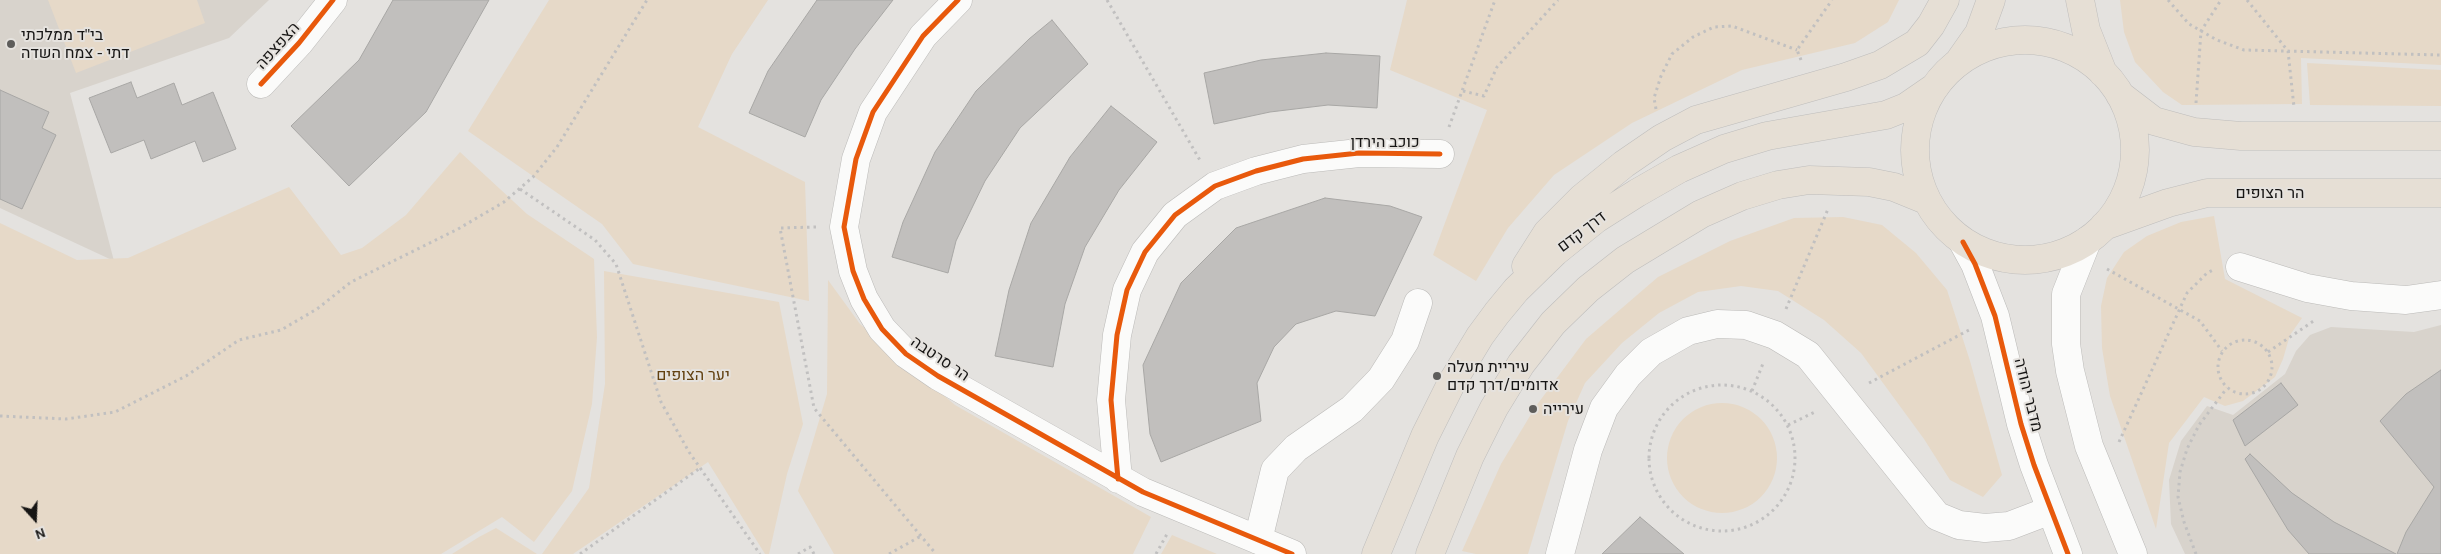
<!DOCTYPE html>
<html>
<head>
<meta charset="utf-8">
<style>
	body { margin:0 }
	#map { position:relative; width:2441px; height:554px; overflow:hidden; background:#e4e2df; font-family:Karla,sans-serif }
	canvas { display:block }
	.north { position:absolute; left:10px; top:494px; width:50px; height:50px; -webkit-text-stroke:4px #e5e2de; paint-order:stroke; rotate:160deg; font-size:14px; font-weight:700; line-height:20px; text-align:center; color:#161514 }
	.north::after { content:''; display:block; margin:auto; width:18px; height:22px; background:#161514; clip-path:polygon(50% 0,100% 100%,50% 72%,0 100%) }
</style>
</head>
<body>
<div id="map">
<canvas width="2441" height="554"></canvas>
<div class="north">N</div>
</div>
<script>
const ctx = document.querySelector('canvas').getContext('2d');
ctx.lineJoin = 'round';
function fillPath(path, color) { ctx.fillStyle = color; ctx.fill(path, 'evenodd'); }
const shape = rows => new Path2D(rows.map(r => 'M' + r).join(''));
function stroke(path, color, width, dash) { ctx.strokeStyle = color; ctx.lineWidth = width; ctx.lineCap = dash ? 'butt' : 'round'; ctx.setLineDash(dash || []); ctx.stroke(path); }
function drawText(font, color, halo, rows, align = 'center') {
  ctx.font = font + ' Karla,Heebo,sans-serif'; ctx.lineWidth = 4; ctx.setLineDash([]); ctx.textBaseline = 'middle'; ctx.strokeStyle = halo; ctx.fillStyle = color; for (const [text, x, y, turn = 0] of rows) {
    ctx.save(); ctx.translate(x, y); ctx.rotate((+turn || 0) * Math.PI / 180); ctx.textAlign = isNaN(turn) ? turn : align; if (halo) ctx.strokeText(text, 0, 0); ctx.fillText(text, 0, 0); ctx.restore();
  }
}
fillPath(shape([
	[0,0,269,0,229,38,70,93,114,261,0,208],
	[2441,325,2441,554,2185,554,2171,524,2169,480,2181,441,2207,406,2233,415,2285,374,2296,351,2310,335,2331,327,2414,332]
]), '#d8d3cc');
fillPath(shape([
	[48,0,197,0,205,23,76,73],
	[549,0,768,0,732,54,698,127,805,182,809,301,633,264,602,224,468,131],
	[1407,0,1899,0,1888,22,1855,43,1742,70,1632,123,1554,175,1508,228,1476,281,1433,255,1487,110,1390,70],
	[2120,0,2441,0,2441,65,2301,58,2302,104,2182,105,2163,92,2135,62,2124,32],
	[2307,63,2441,70,2441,106,2310,105],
	[460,152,527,214,594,259,597,337,592,404,572,491,534,542,502,517,441,554,0,554,0,223,77,260,128,258,289,187,341,255,362,248,406,215],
	[2214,216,2225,279,2302,318,2290,335,2283,359,2275,377,2243,401,2225,406,2204,397,2169,443,2156,529,2110,396,2102,348,2101,306,2107,278,2124,252,2147,236,2181,222],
	[1843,217,1882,225,1916,253,1947,290,1970,361,2002,475,1983,497,1950,480,1924,439,1861,353,1824,320,1778,291,1741,286,1698,292,1659,313,1622,343,1585,383,1568,421,1528,554,1476,554,1462,551,1501,464,1536,406,1586,339,1658,277,1730,241,1794,218],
	[604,271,779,302,803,424,787,474,769,554,765,554,708,462,573,554,542,554,589,488,605,384],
	[828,280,860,324,955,405,1151,517,1133,554,834,554,798,491,827,394],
	'1667 458a55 55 0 1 1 110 0a55 55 0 1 1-110 0Z',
	[496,528,537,554,452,554,479,537],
	[1172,535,1217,554,1161,554]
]), '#e6d9c8');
const building = shape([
	[393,0,489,0,426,112,349,186,291,126,359,60,393,0],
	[817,0,893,0,855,49,821,100,805,137,749,113,768,71,817,0],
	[1052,20,1088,64,1020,128,985,181,956,241,948,273,892,257,903,222,935,152,976,91,1029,39,1052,20],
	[1326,53,1380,56,1377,108,1328,105,1270,112,1214,124,1204,73,1261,60,1326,53],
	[131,82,137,98,174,83,182,105,213,92,236,149,203,162,195,141,151,159,144,140,111,153,89,98,131,82],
	[0,90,49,112,42,128,56,135,22,209,0,199,0,90],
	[1111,106,1157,142,1119,190,1085,247,1065,304,1053,367,995,356,1009,290,1031,223,1070,157,1111,106],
	[1325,198,1390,206,1422,217,1375,316,1336,311,1296,324,1274,347,1257,383,1261,421,1161,462,1150,434,1143,365,1181,283,1236,228,1325,198],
	[2441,370,2441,554,2397,554,2406,532,2434,487,2380,421,2406,394,2441,370],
	[2281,383,2298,405,2245,446,2233,420,2281,383],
	[2250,454,2292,493,2334,522,2396,554,2309,554,2288,530,2245,459,2250,454],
	[1640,517,1684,554,1602,554,1640,517]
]);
fillPath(building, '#c1bfbd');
stroke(building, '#a8a7a5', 1);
const minor = shape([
	[958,0,923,36,873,112,856,159,844,227,853,271,864,299,882,329,906,354,938,376,1143,492,1292,554],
	[261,84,299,43,333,0],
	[2087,241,2066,294,2066,344,2070,371,2089,446,2133,554],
	[1963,242,1975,264,1995,316,2021,424,2034,465,2068,554],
	[2240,267,2307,288,2351,296,2406,300,2441,295],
	[1118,479,1111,400,1117,335,1127,290,1145,252,1175,215,1215,186,1256,171,1303,159,1359,153,1440,154],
	[1258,540,1275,470,1296,448,1352,409,1381,379,1405,341,1418,303],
	[1560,554,1588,450,1604,408,1628,375,1651,352,1688,331,1717,324,1746,325,1775,335,1808,355,1937,516,1959,525,1985,528,2009,526,2051,510]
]);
const major = shape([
	[2080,0,2086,30,2103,73],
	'1915 150a110 110 0 1 1 220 0a110 110 0 1 1-220 0Z',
	[1960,60,1979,33,1991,0],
	[2120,95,2154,121,2194,132,2241,136,2441,136],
	[2104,226,2168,203,2207,193,2441,193],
	[1526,266,1547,233,1582,198,1624,164,1662,138,1696,120,1846,77,1880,65,1917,43,1931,25,1945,0],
	[1376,554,1425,436,1451,384,1480,336,1497,313,1516,290,1555,252,1596,219,1637,193,1679,169,1724,149,1767,136,1886,115,1906,107,1935,87],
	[1430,554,1470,456,1494,408,1521,364,1553,323,1588,289,1625,260,1701,214,1742,196,1778,185,1809,180,1869,182,1894,187,1926,200]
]);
stroke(minor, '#bbbab8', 29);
stroke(major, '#bebdbc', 29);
stroke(shape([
	[1107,0,1201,162],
	[2168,0,2189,24,2217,40,2244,50,2441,55],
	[2247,0,2288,51,2294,107],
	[1801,60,1797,50,1832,0],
	[1463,91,1484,96,1497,67,1558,0],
	[2196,103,2201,31,2221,0],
	[1656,109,1654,98,1661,76,1672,54,1693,37,1714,27,1732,26,1797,50],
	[1449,127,1495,0],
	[520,189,595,240,616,264,661,402,689,452,760,554],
	[816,227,780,228,814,408,936,554],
	[2107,269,2200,321,2222,351],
	[1786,309,1828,209],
	'2218 367a27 27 0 1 1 54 0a27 27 0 1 1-54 0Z',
	[2268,352,2315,320],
	[1869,383,1969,330],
	'1649 458a73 73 0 1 1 146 0a73 73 0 1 1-146 0Z',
	[1752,391,1764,361],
	[0,416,66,419,115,412,186,376,239,340,281,330,317,309,351,282,458,229,504,202,533,177,557,147,647,0],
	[1788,425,1817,411],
	[2119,442,2187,293,2207,273,2213,270],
	[580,554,700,468],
	[798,554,810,547,814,554],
	[889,554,921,536],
	[1156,554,1167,534],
	[2196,554,2184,522,2178,497,2180,472,2187,449,2199,425,2227,388]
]), '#c1c0c0', 3, [2.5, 4]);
stroke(minor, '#fbfbfa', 28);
stroke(major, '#e6dfd5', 28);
stroke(shape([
	[958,0,923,36,873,112,856,159,844,227,853,271,864,299,882,329,906,354,938,376,1143,492,1292,554],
	[261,84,299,43,333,0],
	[1963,242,1975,264,1995,316,2021,424,2034,465,2068,554],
	[1118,479,1111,400,1117,335,1127,290,1145,252,1175,215,1215,186,1256,171,1303,159,1359,153,1440,154]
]), '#e8590c', 5);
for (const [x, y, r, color] of [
	[11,44,5,"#5e5d5b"],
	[1437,376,5,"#5e5d5b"],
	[1533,409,5,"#5e5d5b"]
]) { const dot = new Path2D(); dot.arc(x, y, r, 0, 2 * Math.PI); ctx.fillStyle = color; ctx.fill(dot); stroke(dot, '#e5e2de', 2); }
drawText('16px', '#161514', '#e5e2de', [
	["בי\"ד ממלכתי",21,35],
	["דתי - צמח השדה",21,53],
	["עיריית מעלה",1447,367],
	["אדומים/דרך קדם",1447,385],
	["עירייה",1543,409]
], 'left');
drawText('16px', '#161514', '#e5e2de', [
	["הצפצפה",278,46,-48],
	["כוכב הירדן",1385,142],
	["הר הצופים",2270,193],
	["דרך קדם",1582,232,-37],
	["הר סרטבה",940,359,34],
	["מדבר יהודה",2028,395,76]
]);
drawText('16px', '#624111', '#e5e2de', [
	["יער הצופים",693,375]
]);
</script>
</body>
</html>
